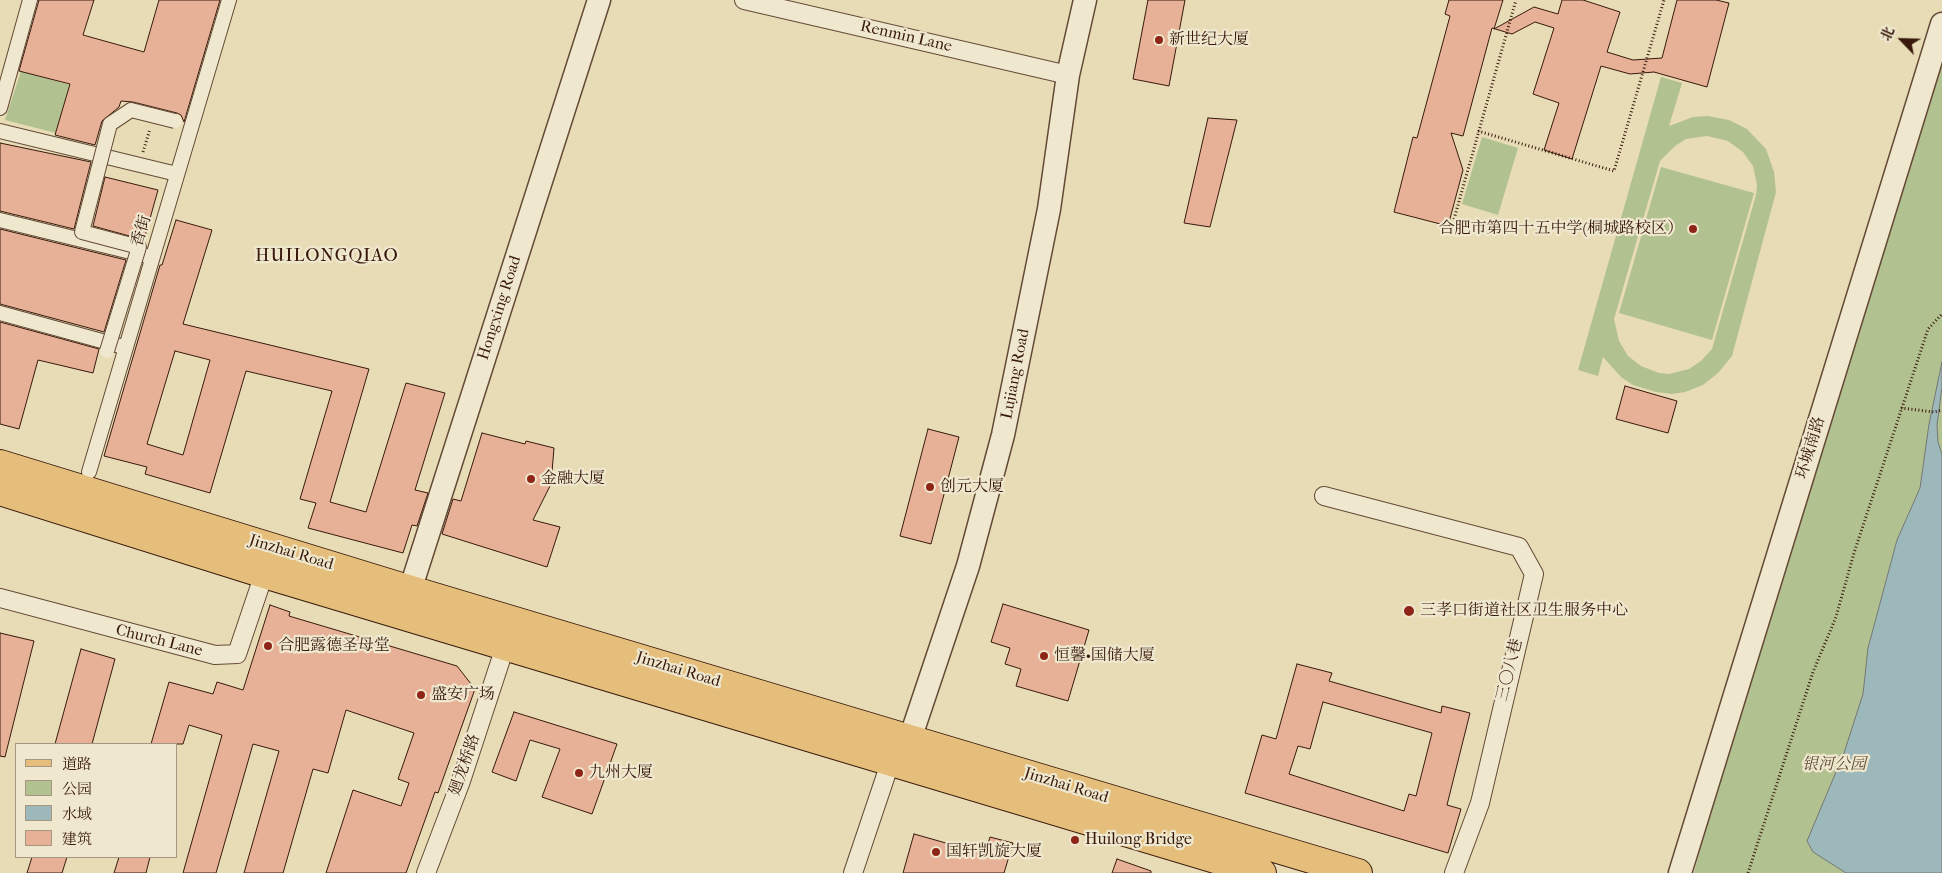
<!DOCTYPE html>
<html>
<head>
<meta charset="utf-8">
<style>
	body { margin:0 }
	#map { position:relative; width:1942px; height:873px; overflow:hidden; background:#e7dcb5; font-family:"IM FELL French Canon","Noto Serif SC",serif }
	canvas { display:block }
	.legend { position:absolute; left:15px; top:743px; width:162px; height:115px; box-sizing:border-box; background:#efe8cf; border:1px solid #a69581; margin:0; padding:6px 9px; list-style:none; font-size:15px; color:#38190c }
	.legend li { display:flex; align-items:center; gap:10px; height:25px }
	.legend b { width:25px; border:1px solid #a69581 }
	.north { position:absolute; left:1877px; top:15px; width:50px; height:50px; -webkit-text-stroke:4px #efe8cf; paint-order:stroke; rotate:294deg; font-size:14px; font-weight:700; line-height:20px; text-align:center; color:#38190c }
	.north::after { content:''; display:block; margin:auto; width:18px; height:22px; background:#38190c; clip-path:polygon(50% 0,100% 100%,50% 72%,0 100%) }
</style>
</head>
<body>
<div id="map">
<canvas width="1942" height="873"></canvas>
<ul class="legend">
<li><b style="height:6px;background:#e4be7a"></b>道路</li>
<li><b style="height:14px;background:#b2c190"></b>公园</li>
<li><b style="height:14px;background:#9db8ba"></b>水域</li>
<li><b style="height:14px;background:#e6b196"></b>建筑</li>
</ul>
<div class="north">北</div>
</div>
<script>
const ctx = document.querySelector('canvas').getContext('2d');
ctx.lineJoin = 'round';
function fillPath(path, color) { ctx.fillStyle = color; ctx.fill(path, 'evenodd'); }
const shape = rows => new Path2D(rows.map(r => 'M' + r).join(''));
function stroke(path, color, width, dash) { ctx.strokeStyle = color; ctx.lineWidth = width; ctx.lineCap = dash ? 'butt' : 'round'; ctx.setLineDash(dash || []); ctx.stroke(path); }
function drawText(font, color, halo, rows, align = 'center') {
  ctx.font = font + ' "IM FELL French Canon","Noto Serif SC",serif'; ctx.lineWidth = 4.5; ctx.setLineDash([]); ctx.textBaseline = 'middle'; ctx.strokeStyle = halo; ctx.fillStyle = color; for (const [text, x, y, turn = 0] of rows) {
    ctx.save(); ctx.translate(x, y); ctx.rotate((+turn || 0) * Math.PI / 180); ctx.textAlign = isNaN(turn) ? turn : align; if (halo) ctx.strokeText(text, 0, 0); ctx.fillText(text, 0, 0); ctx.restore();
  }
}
fillPath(shape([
	[1942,38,1942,873,1694,873,1721,767],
	[21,71,70,85,56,133,5,120],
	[1661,77,1682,83,1669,126,1693,117,1708,116,1729,120,1747,129,1766,149,1774,172,1776,192,1732,356,1718,373,1703,385,1685,392,1672,394,1656,392,1633,385,1621,377,1603,357,1598,376,1578,370],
	[1707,136,1728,141,1743,152,1753,166,1757,185,1756,195,1712,349,1701,361,1689,369,1669,374,1659,373,1641,366,1628,356,1619,341,1614,319,1660,161,1675,146,1686,139],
	[1482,137,1518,148,1498,215,1462,204],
	[1661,167,1754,193,1712,340,1619,313]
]), '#b2c190');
const water = shape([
	[1942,362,1942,387,1937,425,1938,442,1942,454,1942,873,1846,873,1813,852,1807,841,1844,753,1863,694,1868,648,1897,540,1920,488,1929,424,1942,362]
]);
fillPath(water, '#9db8ba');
stroke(water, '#757874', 1);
const building = shape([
	[39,0,94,0,83,35,144,52,159,0,220,0,184,122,181,115,177,113,133,102,121,101,119,107,102,121,95,145,55,135,70,84,19,71,39,0],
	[1148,0,1185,0,1169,86,1133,79,1148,0],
	[1449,0,1503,0,1494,29,1534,7,1558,14,1562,0,1583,0,1620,12,1607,52,1633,60,1662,58,1677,0,1716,0,1729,3,1707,87,1654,72,1630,74,1601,66,1572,159,1544,150,1559,103,1533,94,1554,28,1535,22,1512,34,1492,28,1463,136,1451,133,1463,170,1448,226,1394,212,1413,137,1417,138,1450,16,1445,14,1449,0],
	[1208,118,1237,120,1210,227,1184,223,1208,118],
	[0,143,91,162,74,229,0,211,0,143],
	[105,177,158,190,144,240,93,226,105,177],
	[176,220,212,230,183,324,369,369,330,502,366,512,406,383,445,393,415,490,428,493,417,526,412,525,403,553,308,528,316,503,300,499,332,391,246,371,210,493,145,474,147,467,104,456,160,265,162,265,176,220],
	[175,351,210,360,183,455,147,444,175,351],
	[0,229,126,260,104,332,0,304,0,229],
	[0,322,99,349,93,373,38,360,19,429,0,424,0,322],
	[1625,386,1677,401,1668,433,1616,419,1625,386],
	[928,429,959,437,931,544,900,536,928,429],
	[482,433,525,444,526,441,554,448,551,484,533,520,560,527,547,567,442,534,453,499,461,501,482,433],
	[1003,604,1089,630,1068,701,1016,686,1021,669,1005,664,1010,648,991,642,1003,604],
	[270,605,290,612,289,616,457,666,475,689,438,793,435,792,406,873,326,873,353,790,401,806,409,783,398,779,414,733,346,710,328,773,313,769,283,873,244,873,279,751,253,744,216,873,183,873,222,735,189,725,183,744,151,744,169,682,213,694,217,682,243,690,270,605],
	[0,633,34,641,5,757,0,756,0,633],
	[81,649,115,659,92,744,55,744,81,649],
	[1297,664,1332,673,1329,681,1441,713,1442,706,1470,713,1447,805,1461,809,1448,853,1245,793,1262,735,1276,739,1297,664],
	[1323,702,1432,733,1416,796,1409,794,1404,811,1289,774,1298,746,1310,749,1323,702],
	[514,712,617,744,592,814,542,797,560,749,530,740,516,781,492,772,514,712],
	[914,834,985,854,990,837,1013,843,1004,873,903,873,914,834],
	[32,857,67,857,62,873,27,873,32,857],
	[119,857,150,857,146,873,114,873,119,857],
	[1117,859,1151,871,1151,873,1112,873,1117,859]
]);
fillPath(building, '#e6b196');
stroke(building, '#38190c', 1);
const pedestrian = shape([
	[0,108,30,0],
	[0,131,177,174],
	[0,220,147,256],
	[0,313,120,346],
	[89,472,229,0]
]);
const minor = shape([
	[744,0,1068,75],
	[1324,496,1519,547,1534,574,1480,803,1454,873],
	[0,598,215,655,237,654,264,574],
	[426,873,461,781,502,656],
	[853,873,886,775]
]);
const tertiary = shape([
	[405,606,599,0],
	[910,739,968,566,1003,435,1049,209,1068,75,1085,0],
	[1680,873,1942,24]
]);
const primary = shape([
	[0,464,411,590,1358,873],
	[0,491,264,574,1262,873]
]);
stroke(pedestrian, '#644a36', 16);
stroke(minor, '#644a36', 20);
stroke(tertiary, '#644a36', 25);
stroke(primary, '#38190c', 30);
stroke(shape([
	[1478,131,1614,171,1664,0],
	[143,152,150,129],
	[1454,219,1516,0],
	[1901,408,1934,412,1942,410],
	[1748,873,1813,672,1836,617,1854,553,1928,329,1942,314]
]), '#38190c', 3, [1, 2.5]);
stroke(pedestrian, '#efe8cf', 14);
stroke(minor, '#efe8cf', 18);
stroke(tertiary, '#efe8cf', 22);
stroke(primary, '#e4be7a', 28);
const pedestrianBridge = shape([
	[107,351,139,247,82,232,110,124,131,110,175,121]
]);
stroke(pedestrianBridge, '#644a36', 16, []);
stroke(pedestrianBridge, '#efe8cf', 14);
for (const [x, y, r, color] of [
	[1159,40,5,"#8f2418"],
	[1693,229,5,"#8f2418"],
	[531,479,5,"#8f2418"],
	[930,487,5,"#8f2418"],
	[1409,611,6,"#8f2418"],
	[268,646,5,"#8f2418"],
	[1044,656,5,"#8f2418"],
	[421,695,5,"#8f2418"],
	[579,773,5,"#8f2418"],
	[1075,840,5,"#8f2418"],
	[936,852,5,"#8f2418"]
]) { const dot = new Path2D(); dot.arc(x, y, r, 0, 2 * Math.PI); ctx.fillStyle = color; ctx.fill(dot); stroke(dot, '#efe8cf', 2); }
drawText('16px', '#38190c', '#efe8cf', [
	["Renmin Lane",906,37,13],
	["香街",142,231,-73],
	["Hongxing Road",500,308,-72],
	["Lujiang Road",1016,374,-79],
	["环城南路",1811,448,-73],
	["Jinzhai Road",291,553,17],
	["Church Lane",159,641,14],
	["Jinzhai Road",678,670,17],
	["三〇八巷",1510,670,-76],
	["廻龙桥路",465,765,-71],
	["Jinzhai Road",1066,786,17]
]);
drawText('16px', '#38190c', '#efe8cf', [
	["新世纪大厦",1169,40],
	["合肥市第四十五中学(桐城路校区）",1683,229,"right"],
	["金融大厦",541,479],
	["创元大厦",940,487],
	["三孝口街道社区卫生服务中心",1420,611],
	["合肥露德圣母堂",278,646],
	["恒馨•国储大厦",1054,656],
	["盛安广场",431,695],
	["九州大厦",589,773],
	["Huilong Bridge",1085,840],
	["国轩凯旋大厦",946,852]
], 'left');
drawText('italic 16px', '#5d4b34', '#efe8cf', [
	["银河公园",1834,765]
]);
ctx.letterSpacing = '1px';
drawText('18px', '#38190c', '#efe8cf', [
	["HUILONGQIAO",327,257]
]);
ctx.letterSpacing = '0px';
</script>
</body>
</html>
